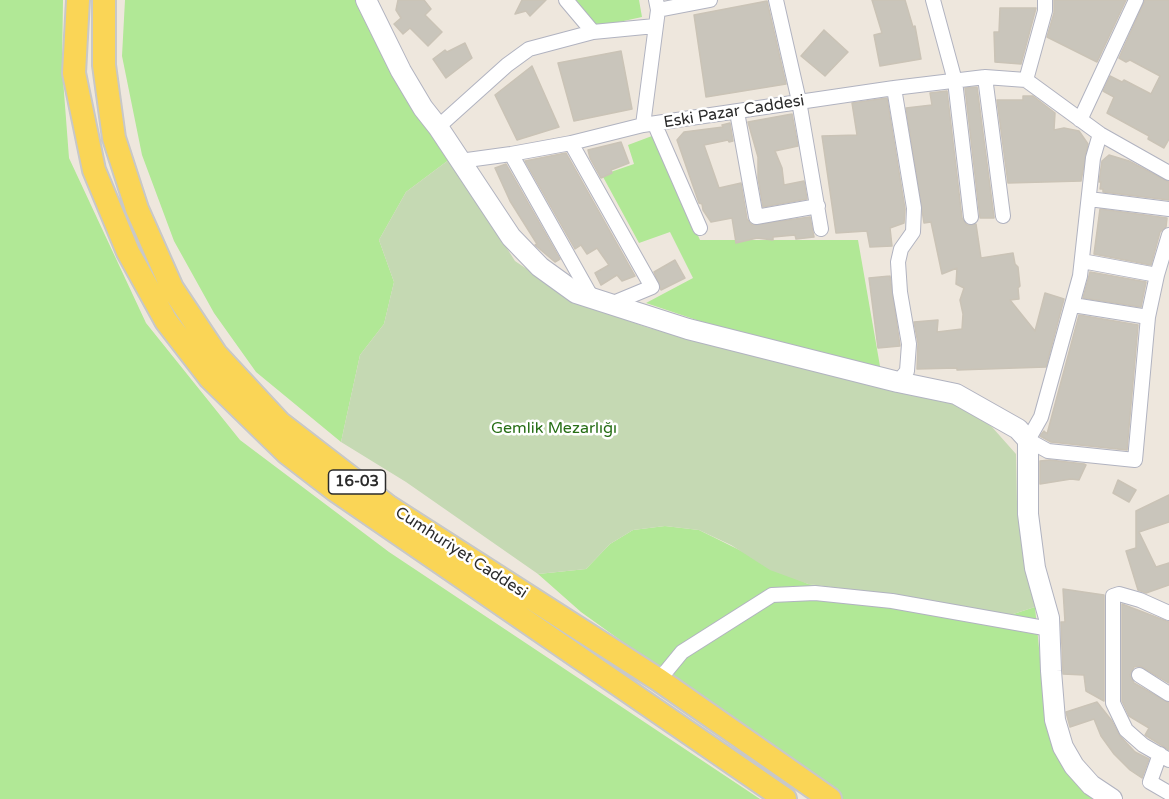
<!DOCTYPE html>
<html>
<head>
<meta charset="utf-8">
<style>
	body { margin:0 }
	canvas { display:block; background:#eee7dd }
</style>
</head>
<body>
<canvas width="1169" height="799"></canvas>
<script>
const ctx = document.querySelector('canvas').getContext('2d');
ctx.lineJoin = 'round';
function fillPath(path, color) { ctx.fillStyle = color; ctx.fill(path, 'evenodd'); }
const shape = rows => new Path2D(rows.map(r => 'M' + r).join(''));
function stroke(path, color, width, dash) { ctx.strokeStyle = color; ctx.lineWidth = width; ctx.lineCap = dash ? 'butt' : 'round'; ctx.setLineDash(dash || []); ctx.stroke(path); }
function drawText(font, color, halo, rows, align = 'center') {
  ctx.font = font + ' "Varela Round",sans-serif'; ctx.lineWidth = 5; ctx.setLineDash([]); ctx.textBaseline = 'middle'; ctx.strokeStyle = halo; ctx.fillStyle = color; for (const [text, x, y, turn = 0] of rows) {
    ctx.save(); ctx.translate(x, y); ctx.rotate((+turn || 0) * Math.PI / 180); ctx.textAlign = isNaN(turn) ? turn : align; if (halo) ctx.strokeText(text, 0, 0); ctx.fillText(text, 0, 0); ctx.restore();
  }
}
fillPath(shape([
	[0,0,63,0,62,66,69,158,146,323,240,440,389,552,760,799,0,799],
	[125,0,360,0,450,159,406,192,379,240,394,282,384,324,360,355,341,442,256,372,214,313,174,241,142,155,122,56],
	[576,0,639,0,642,17,596,27],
	[652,136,700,240,858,240,881,372,750,338,646,303,693,278,670,232,639,243,602,175,634,164,628,145],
	[665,526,699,530,808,584,864,591,1010,615,1035,607,1047,730,1070,772,1099,799,842,799,581,612,538,574,586,569,610,544,633,530]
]), '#b1e896');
fillPath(shape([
	[450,159,515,261,576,302,649,328,864,383,958,404,992,427,1016,454,1017,504,1035,607,1010,615,864,591,808,584,770,570,731,545,699,530,665,526,633,530,610,544,586,569,538,574,406,482,341,442,360,355,384,324,394,282,379,240,406,192]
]), '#c5d9b3');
const building = shape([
	[398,0,424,0,431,9,425,15,442,32,428,46,410,28,403,34,394,24,401,18,396,10,398,0],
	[522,0,546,0,530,16,526,11,515,14,522,0],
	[872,0,905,0,913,27,915,26,921,59,880,66,874,35,882,33,872,0],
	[1054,0,1126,0,1097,62,1047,37,1054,13,1054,0],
	[1145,0,1169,0,1169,139,1164,148,1148,139,1149,136,1107,113,1114,97,1103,91,1110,76,1122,82,1124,80,1151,94,1160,76,1130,60,1126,62,1119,58,1145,0],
	[767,1,786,84,706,97,694,15,767,1],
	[1000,8,1036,8,1021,64,995,62,994,32,999,32,1000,8],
	[824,30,848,52,825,76,801,56,824,30],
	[465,43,472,58,446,78,433,59,445,50,447,52,465,43],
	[621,51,632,109,574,121,558,63,621,51],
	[532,66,559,127,517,140,495,95,532,66],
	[977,87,994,217,994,218,980,218,965,88,977,87],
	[947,91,962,218,967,225,976,224,981,258,1013,253,1015,264,1018,267,1020,286,1018,288,1019,299,1010,300,1035,331,1045,293,1064,299,1046,367,957,370,957,368,917,369,918,343,914,322,938,320,937,332,962,329,963,314,960,300,964,288,956,284,957,268,942,274,931,222,924,223,906,108,932,105,930,93,947,91],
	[1023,96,1033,96,1055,113,1054,130,1064,128,1079,131,1088,144,1081,181,1008,183,997,100,1023,100,1023,96],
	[887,98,905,209,904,223,890,228,892,246,870,247,867,231,836,233,822,136,857,135,852,103,887,98],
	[792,114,798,146,775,151,782,168,784,185,804,181,807,199,763,207,758,178,758,157,748,122,792,114],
	[730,123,733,141,729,142,728,140,704,145,719,188,741,183,747,219,752,225,810,217,814,237,796,239,795,235,773,237,773,240,757,238,736,243,732,218,711,222,703,210,702,204,699,203,677,140,684,132,723,127,722,125,730,123],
	[621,142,629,163,611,170,612,173,601,178,590,158,588,150,621,142],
	[566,153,635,276,622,281,617,275,601,285,595,273,609,265,597,248,587,254,581,245,575,249,525,161,566,153],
	[1109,155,1129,161,1169,182,1169,200,1103,192,1103,189,1100,189,1101,182,1099,182,1102,161,1109,155],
	[506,164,560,259,555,262,535,245,537,244,510,201,495,168,506,164],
	[1100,209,1167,218,1166,227,1160,232,1151,265,1094,254,1100,209],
	[675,260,685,278,661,290,654,272,675,260],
	[1090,272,1146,282,1141,307,1083,298,1090,272],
	[890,276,900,346,878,348,869,278,890,276],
	[1079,315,1138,325,1127,450,1051,442,1040,436,1044,431,1047,434,1079,315],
	[1050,460,1084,464,1086,465,1079,480,1071,479,1040,484,1040,461,1050,460],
	[1118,480,1136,490,1129,502,1113,493,1118,480],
	[1169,495,1169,522,1139,532,1156,567,1169,563,1169,585,1146,593,1138,590,1126,551,1136,548,1136,511,1169,495],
	[1063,589,1104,595,1104,701,1086,691,1084,675,1063,674,1061,622,1065,622,1063,589],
	[1122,604,1169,622,1169,683,1140,666,1134,667,1130,675,1134,683,1169,703,1169,750,1145,735,1149,728,1129,716,1122,701,1122,604],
	[1097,702,1112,721,1120,736,1135,752,1149,759,1142,778,1130,770,1114,754,1101,736,1094,719,1070,727,1066,712,1097,702]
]);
fillPath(building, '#c9c5bb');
stroke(building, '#cac3b6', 1.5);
const street = shape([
	[566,0,593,32],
	[776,0,799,101,821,229],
	[933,0,955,81,971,217],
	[658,10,710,0],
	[985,77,1003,216],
	[1026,80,1045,11,1045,0],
	[894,88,914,208,913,232,901,249,898,262,900,292,909,344,907,371,898,382],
	[737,112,756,217,818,206],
	[1080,120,1136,0],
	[643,125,658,10,656,0],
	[655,125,700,228],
	[438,127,507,65,529,49,593,32,655,26],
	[1100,134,1093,158,1080,276,1041,417,1028,440,1048,451,1135,460,1148,317,1157,275,1169,235],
	[571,143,652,287,611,304],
	[511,154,592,298],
	[460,161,511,154,571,143,643,125,894,88,985,77,1026,80,1100,134,1169,173],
	[1089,199,1169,209],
	[1082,261,1157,275],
	[1073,305,1148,317],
	[1169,613,1140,600,1119,594,1113,596,1113,703,1126,730,1143,745,1169,760],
	[1139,675,1169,694],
	[659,680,682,652,772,595,815,593,892,601,1050,629],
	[1160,754,1150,782,1169,793]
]);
const secondary = shape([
	[366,0,401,71,423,108,438,127,511,237,540,267,576,293,688,329,898,382,956,394,1018,429,1028,440,1028,514,1035,568,1049,618,1051,671,1055,720,1063,747,1074,766,1091,785,1112,799]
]);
const primary = shape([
	[78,0,74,73,94,170,128,252,166,321,210,378,287,453,335,490,785,799],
	[104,0,104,65,114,138,137,209,172,288,216,354,280,423,389,507,659,680,830,799]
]);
stroke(street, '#b1b3c0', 16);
stroke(secondary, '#b1b3c0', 22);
stroke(primary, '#c8c8c8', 26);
stroke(street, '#fff', 14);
stroke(secondary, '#fff', 20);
stroke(primary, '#fad556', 22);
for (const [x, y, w] of [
	[357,482,57]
]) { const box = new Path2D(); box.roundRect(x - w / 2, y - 12, w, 24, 4.5); ctx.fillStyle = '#fff'; ctx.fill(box); stroke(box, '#2b2b2b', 1.5); }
drawText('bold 15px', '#2b2b2b', null, [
	["16-03",357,482]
]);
drawText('16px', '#2b2b2b', '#fff', [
	["Eski Pazar Caddesi",734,112,-9],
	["Cumhuriyet Caddesi",461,553,33]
]);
drawText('16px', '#276e16', '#fff', [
	["Gemlik Mezarlığı",554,429]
]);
</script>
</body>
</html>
